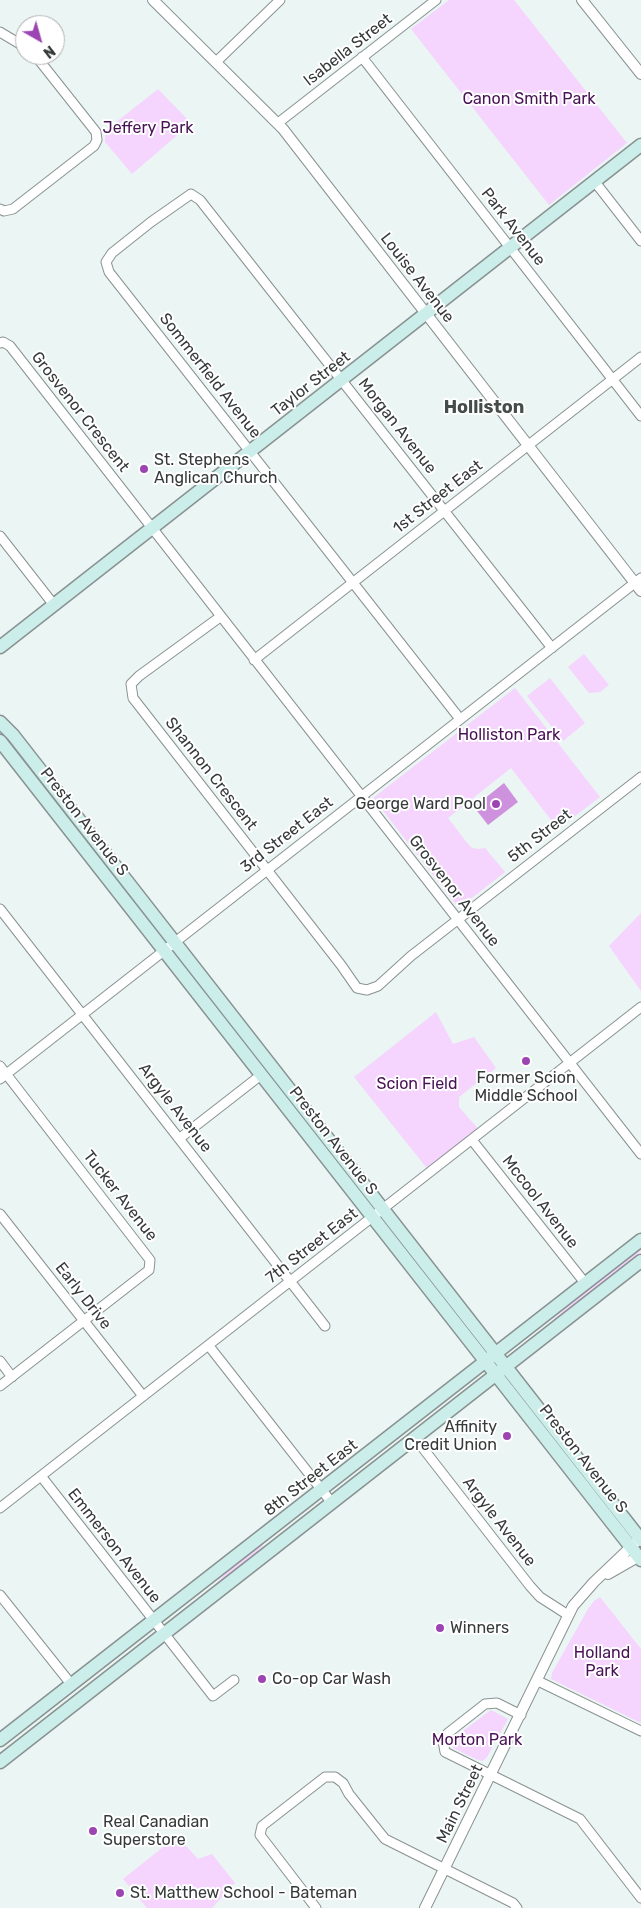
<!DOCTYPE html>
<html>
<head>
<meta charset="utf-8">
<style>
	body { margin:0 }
	#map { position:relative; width:641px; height:1908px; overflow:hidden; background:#ebf5f3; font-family:Rubik,sans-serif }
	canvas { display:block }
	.north { position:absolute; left:15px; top:15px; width:50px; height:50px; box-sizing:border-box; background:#fff; border:1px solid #afb0b0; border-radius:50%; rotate:142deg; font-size:14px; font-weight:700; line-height:20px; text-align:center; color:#363a3a }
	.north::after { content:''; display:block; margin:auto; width:18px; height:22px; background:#9c45b2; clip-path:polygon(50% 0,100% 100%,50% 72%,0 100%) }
</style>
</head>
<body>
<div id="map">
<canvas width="641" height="1908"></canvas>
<div class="north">N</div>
</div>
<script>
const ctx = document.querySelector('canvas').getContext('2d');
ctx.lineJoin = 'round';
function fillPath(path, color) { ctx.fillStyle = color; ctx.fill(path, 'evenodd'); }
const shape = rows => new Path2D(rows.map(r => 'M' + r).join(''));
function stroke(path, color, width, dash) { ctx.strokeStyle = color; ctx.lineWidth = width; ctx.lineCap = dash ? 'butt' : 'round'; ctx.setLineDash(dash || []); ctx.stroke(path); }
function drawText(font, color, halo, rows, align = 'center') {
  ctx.font = font + ' Rubik,sans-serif'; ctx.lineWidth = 4; ctx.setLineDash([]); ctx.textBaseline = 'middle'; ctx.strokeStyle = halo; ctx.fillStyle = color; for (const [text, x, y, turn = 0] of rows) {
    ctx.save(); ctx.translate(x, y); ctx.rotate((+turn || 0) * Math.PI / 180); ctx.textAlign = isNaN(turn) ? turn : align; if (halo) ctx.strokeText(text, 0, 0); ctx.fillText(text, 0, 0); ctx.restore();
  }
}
fillPath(shape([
	[449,0,514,0,627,143,549,205,411,29],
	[158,89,189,121,189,125,132,174,105,142,105,131],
	[584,654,609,685,600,692,589,693,568,667],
	[550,678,585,723,563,741,527,696],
	[515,688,600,797,558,829,511,768,448,818,468,844,472,848,479,849,485,848,505,872,459,908,373,798],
	[641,913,641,991,609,946],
	[436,1012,453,1044,474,1037,496,1068,459,1097,459,1107,481,1132,430,1172,354,1077],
	[641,1248,641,1251,631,1262,551,1325,550,1323,571,1303],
	[262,1544,263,1546,244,1565,213,1589,212,1588,225,1574],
	[600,1597,641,1649,641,1723,551,1679,552,1673,588,1609,594,1601],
	[491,1710,508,1719,487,1757,483,1761,478,1760,453,1748,452,1743,455,1737],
	[177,1836,198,1859,212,1854,235,1883,212,1908,147,1908,123,1879]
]), '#f5d4fe');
fillPath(shape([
	[504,783,518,802,488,825,474,807]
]), '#cd91dd');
const minor = shape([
	[0,32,25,47],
	[362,57,641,416],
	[216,62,280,0],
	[278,123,436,0],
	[595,182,641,241],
	[0,209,4,211,13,209,94,146,97,140,96,132,35,55],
	[0,343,3,342,10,346,641,1154],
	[0,536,54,605],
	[220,617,139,676,131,684,133,698,341,965,357,988,367,990,378,986,411,956,641,777],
	[254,660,641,357],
	[460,719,109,272,106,262,112,253,151,222,191,194,200,200,552,648],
	[0,909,325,1326],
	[0,1066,150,1260,149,1270,0,1386],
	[0,1079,641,578],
	[180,1138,261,1075],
	[472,1140,585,1283],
	[0,1214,143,1396],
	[209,1346,332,1503],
	[0,1361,12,1377],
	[415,1438,530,1586,540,1597,568,1615],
	[41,1476,213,1696,234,1680],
	[0,1508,641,1007],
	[0,1595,71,1684],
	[538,1681,641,1731],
	[521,1715,497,1703,485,1704,448,1733,443,1741,445,1752,580,1819,641,1898],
	[316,1908,260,1835,262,1826,325,1777,335,1777,343,1783,349,1794,385,1839,513,1903,517,1908]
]);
const tertiary = shape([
	[153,0,283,129,641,591],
	[582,0,641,74],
	[608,1574,641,1555],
	[425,1908,573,1606,594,1582,635,1543]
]);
const secondary = shape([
	[0,647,641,145],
	[0,722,13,735,641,1540],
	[0,741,641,1560],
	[0,1740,641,1240],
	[0,1762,641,1261]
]);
stroke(minor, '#899291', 11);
stroke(tertiary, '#899291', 12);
stroke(secondary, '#899291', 15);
stroke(minor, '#fff', 9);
stroke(tertiary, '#fff', 10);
stroke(secondary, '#cceeeb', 12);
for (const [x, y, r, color] of [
	[144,469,5,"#9c45b2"],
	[496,804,5,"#9c45b2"],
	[526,1061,5,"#9c45b2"],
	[507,1436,5,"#9c45b2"],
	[440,1628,5,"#9c45b2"],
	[262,1679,5,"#9c45b2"],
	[93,1831,5,"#9c45b2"],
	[120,1893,5,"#9c45b2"]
]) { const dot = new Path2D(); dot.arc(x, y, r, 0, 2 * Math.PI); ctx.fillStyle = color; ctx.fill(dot); stroke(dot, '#fff', 2); }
drawText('16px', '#363a3a', '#fff', [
	["Isabella Street",348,50,-38],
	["Park Avenue",513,227,52],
	["Louise Avenue",417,278,52],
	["Sommerfield Avenue",210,376,52],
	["Taylor Street",311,384,-38],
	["Grosvenor Crescent",80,412,52],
	["Morgan Avenue",397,426,52],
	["1st Street East",438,497,-38],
	["Shannon Crescent",211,774,52],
	["Preston Avenue S",84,822,52],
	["3rd Street East",287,835,-38],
	["5th Street",540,836,-38],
	["Grosvenor Avenue",454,891,52],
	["Argyle Avenue",175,1108,52],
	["Preston Avenue S",333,1141,52],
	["Tucker Avenue",120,1196,52],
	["Mccool Avenue",540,1202,52],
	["7th Street East",312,1246,-38],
	["Early Drive",83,1296,52],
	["Preston Avenue S",583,1459,52],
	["8th Street East",311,1478,-38],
	["Argyle Avenue",499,1522,52],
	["Emmerson Avenue",114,1546,52],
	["Main Street",460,1804,-64]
]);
drawText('16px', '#491156', '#fff', [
	["Canon Smith Park",529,99],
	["Jeffery Park",148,128],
	["Holliston Park",509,735],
	["Scion Field",417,1084],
	["Holland",602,1653],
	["Park",602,1671],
	["Morton Park",477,1740]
]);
drawText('16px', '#363a3a', '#fff', [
	["St. Stephens",154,460],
	["Anglican Church",154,478],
	["George Ward Pool",486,804,"right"],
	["Former Scion",526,1078,"center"],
	["Middle School",526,1096,"center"],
	["Affinity",497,1427,"right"],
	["Credit Union",497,1445,"right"],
	["Winners",450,1628],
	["Co-op Car Wash",272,1679],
	["Real Canadian",103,1822],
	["Superstore",103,1840],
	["St. Matthew School - Bateman",130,1893]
], 'left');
drawText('bold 18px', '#454d4b', '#fff', [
	["Holliston",484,408]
]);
</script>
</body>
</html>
